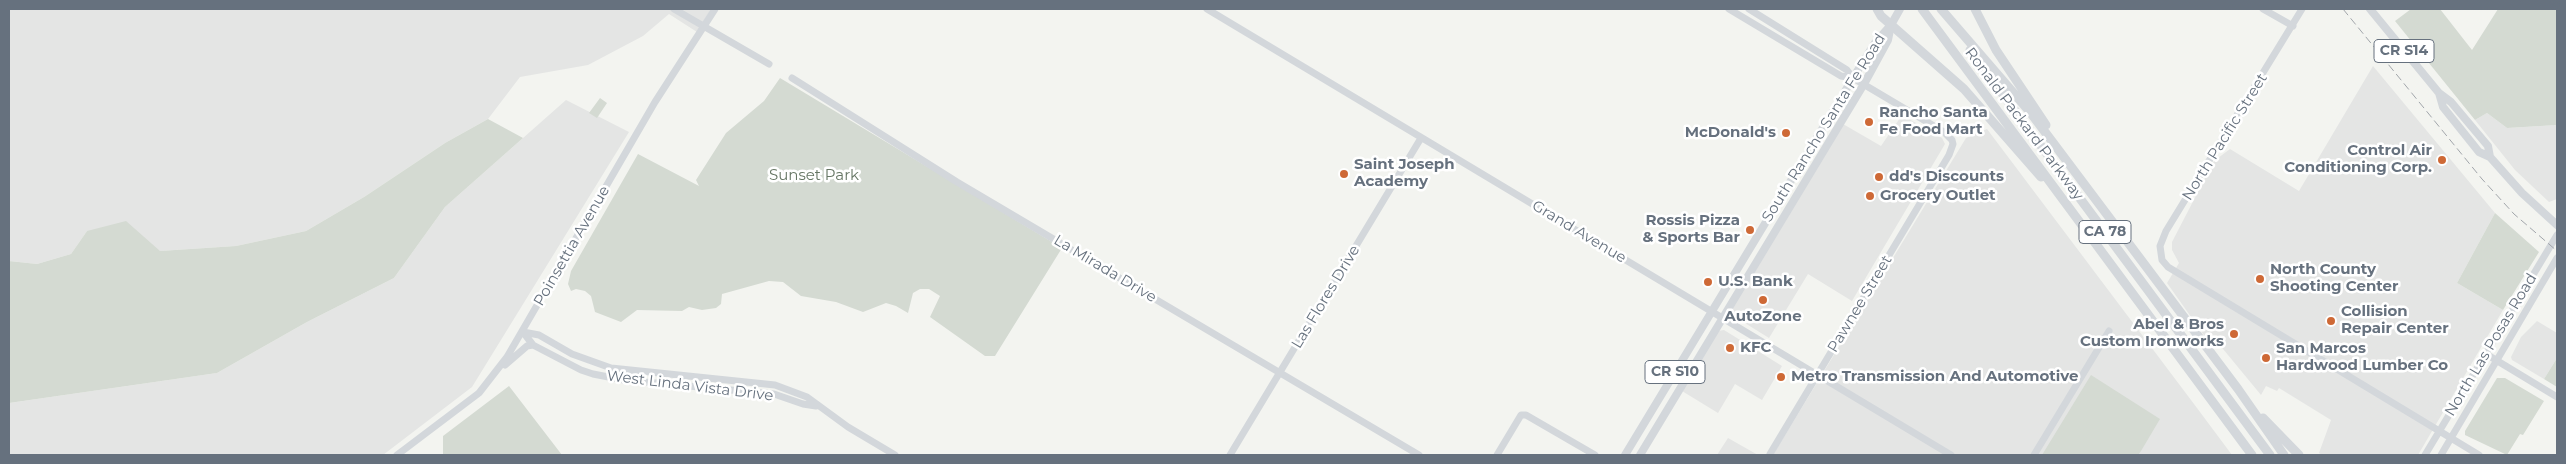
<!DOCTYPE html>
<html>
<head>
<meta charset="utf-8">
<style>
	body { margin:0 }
	#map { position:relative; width:2566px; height:464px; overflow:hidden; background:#f3f4f0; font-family:Montserrat,sans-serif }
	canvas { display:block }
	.frame { position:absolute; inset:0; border:10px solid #66717e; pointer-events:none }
</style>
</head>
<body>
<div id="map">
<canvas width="2566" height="464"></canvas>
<div class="frame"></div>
</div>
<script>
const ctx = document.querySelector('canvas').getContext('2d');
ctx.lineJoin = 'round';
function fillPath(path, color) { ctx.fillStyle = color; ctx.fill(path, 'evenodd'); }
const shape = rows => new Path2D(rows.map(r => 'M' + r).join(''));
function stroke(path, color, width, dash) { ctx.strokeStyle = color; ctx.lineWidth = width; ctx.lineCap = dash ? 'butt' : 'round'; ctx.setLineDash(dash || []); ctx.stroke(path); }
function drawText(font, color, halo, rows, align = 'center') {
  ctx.font = font + ' Montserrat,sans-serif'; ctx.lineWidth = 5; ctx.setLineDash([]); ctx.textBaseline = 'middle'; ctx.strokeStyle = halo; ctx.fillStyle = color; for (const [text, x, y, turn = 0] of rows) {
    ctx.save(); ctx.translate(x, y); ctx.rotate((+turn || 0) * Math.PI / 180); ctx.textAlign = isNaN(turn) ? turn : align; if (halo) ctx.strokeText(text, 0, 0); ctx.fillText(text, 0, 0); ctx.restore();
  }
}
fillPath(shape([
	[9,9,711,9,697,32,669,14,643,36,588,65,520,77,488,119,445,143,364,197,306,231,236,246,160,251,87,231,71,254,37,264,9,261],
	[2373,66,2495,213,2457,283,2503,310,2418,455,2322,455,2319,453,2331,420,2279,388,2277,391,2266,386,2261,395,2209,332,2206,338,2167,283,2179,263,2172,250,2172,242,2214,161,2230,149,2299,191],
	[566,100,629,132,472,387,383,455,9,455,9,403,217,373,307,322,394,278,445,207],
	[2487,113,2507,128,2557,125,2557,199,2549,202,2515,170,2475,120],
	[1902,115,1942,138,1945,144,1852,301,1808,274,1769,338,1732,315,1730,311,1843,124,1881,146],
	[1987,129,2197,408,2232,455,1773,455,1966,138],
	[2537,321,2557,333,2557,358,2544,379,2512,360,2511,357,2521,337],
	[1724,330,1782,366,1762,400,1735,384,1718,413,1682,391,1718,331],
	[1728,438,1758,455,1717,455]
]), '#e4e5e4');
fillPath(shape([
	[2411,9,2440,9,2472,50,2498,9,2557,9,2557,125,2507,128,2487,113,2475,120,2395,21],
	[780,78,1062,248,995,356,985,356,930,317,940,296,929,289,920,289,913,293,908,313,896,306,886,303,863,312,836,302,801,296,783,282,769,281,722,294,721,304,716,308,702,310,689,307,682,311,637,310,621,322,595,312,591,296,585,291,576,289,571,291,568,284,571,271,638,154,699,186,696,180,726,133,764,101],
	[600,98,607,103,597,118,589,113],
	[488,119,523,138,445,207,394,278,307,322,217,373,9,403,9,261,37,264,71,254,87,231,126,221,160,251,236,246,306,231,364,197,445,143],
	[2495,213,2539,252,2503,310,2457,283],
	[2557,358,2557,387,2544,379],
	[2091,375,2160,419,2141,451,2138,455,2042,455],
	[2497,378,2505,378,2544,401,2523,435,2520,434,2507,455,2465,435,2465,431],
	[509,386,562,455,443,455,443,436]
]), '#d4dad2');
stroke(shape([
	[674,9,769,64],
	[1207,9,1951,455],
	[1729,9,1841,76,1853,78],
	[1749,9,1847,70,1853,78,1944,132,1952,140,1953,144,1949,155,1770,454],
	[2263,9,2293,26],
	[2302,9,2166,231,2160,246,2162,260,2168,267,2479,455],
	[792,78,957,182,1419,455],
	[523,332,539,335,572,354,611,368,775,385,807,397,848,427,895,455],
	[523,332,533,345,581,370,593,374,624,380,774,394,803,404,816,406],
	[2486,354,2557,397],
	[505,365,527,346,533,345],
	[397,455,479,393,507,357,655,102,715,9],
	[1230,455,1421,138],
	[1497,455,1521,415,1526,415,1595,455],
	[2034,455,2109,331],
	[2425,455,2557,235],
	[2441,455,2557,258]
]), '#d3d7db', 7);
stroke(shape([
	[2370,9,2439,93,2451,102,2488,146,2490,157],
	[2439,93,2443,107,2479,152,2490,157,2522,193,2557,225],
	[1625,455,1853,78,1875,43,1891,25,1900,9],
	[1640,455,1864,84,1888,40,1891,25]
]), '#d3d7db', 8);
stroke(shape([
	[1877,9,1881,16,1964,89,2041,177],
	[1922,9,2252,455],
	[1941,9,2030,112,2238,389,2284,455],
	[1975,9,1996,50,2046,125],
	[1970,50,2270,455],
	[2263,418,2299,455]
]), '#d3d7db', 9);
stroke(shape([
	[2343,9,2482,179,2514,214,2557,251]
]), '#a1a5aa', 1, [8, 4]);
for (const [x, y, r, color] of [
	[1869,122,5,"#ce6936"],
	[1786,133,5,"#ce6936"],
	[2442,160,5,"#ce6936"],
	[1344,174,5,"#ce6936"],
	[1879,177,5,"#ce6936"],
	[1870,196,5,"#ce6936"],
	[1750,230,5,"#ce6936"],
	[2260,279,5,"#ce6936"],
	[1708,282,5,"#ce6936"],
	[1763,300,5,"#ce6936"],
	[2331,321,5,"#ce6936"],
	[2234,334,5,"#ce6936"],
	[1730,348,5,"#ce6936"],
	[2266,358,5,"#ce6936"],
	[1781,377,5,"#ce6936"]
]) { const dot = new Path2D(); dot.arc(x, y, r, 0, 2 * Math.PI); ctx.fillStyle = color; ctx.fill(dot); stroke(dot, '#fff', 2); }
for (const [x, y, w] of [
	[2404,51,60],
	[2105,232,52],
	[1675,372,60]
]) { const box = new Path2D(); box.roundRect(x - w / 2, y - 11.5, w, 23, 4); ctx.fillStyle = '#fff'; ctx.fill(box); stroke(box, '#66717e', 1); }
drawText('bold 14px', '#66717e', null, [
	["CR S14",2404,51],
	["CA 78",2105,232],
	["CR S10",1675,372]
]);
drawText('bold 15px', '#66717e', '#fff', [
	["Rancho Santa",1879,113],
	["Fe Food Mart",1879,130],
	["McDonald's",1776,133,"right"],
	["Control Air",2432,151,"right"],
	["Conditioning Corp.",2432,168,"right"],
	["Saint Joseph",1354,165],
	["Academy",1354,182],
	["dd's Discounts",1889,177],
	["Grocery Outlet",1880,196],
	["Rossis Pizza",1740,221,"right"],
	["& Sports Bar",1740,238,"right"],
	["North County",2270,270],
	["Shooting Center",2270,287],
	["U.S. Bank",1718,282],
	["Collision",2341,312],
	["Repair Center",2341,329],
	["AutoZone",1763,317,"center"],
	["Abel & Bros",2224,325,"right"],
	["Custom Ironworks",2224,342,"right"],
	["KFC",1740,348],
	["San Marcos",2276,349],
	["Hardwood Lumber Co",2276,366],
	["Metro Transmission And Automotive",1791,377]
], 'left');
drawText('15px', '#66717e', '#fff', [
	["Ronald Packard Parkway",2024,124,53],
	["South Rancho Santa Fe Road",1824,128,-58],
	["North Pacific Street",2225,137,-58],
	["Grand Avenue",1579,232,31],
	["Poinsettia Avenue",572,246,-60],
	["La Mirada Drive",1105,269,31],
	["Las Flores Drive",1326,297,-59],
	["Pawnee Street",1860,304,-59],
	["North Las Posas Road",2491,345,-59],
	["West Linda Vista Drive",690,386,7]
]);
drawText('15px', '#667664', '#fff', [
	["Sunset Park",814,176]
]);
</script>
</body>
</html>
